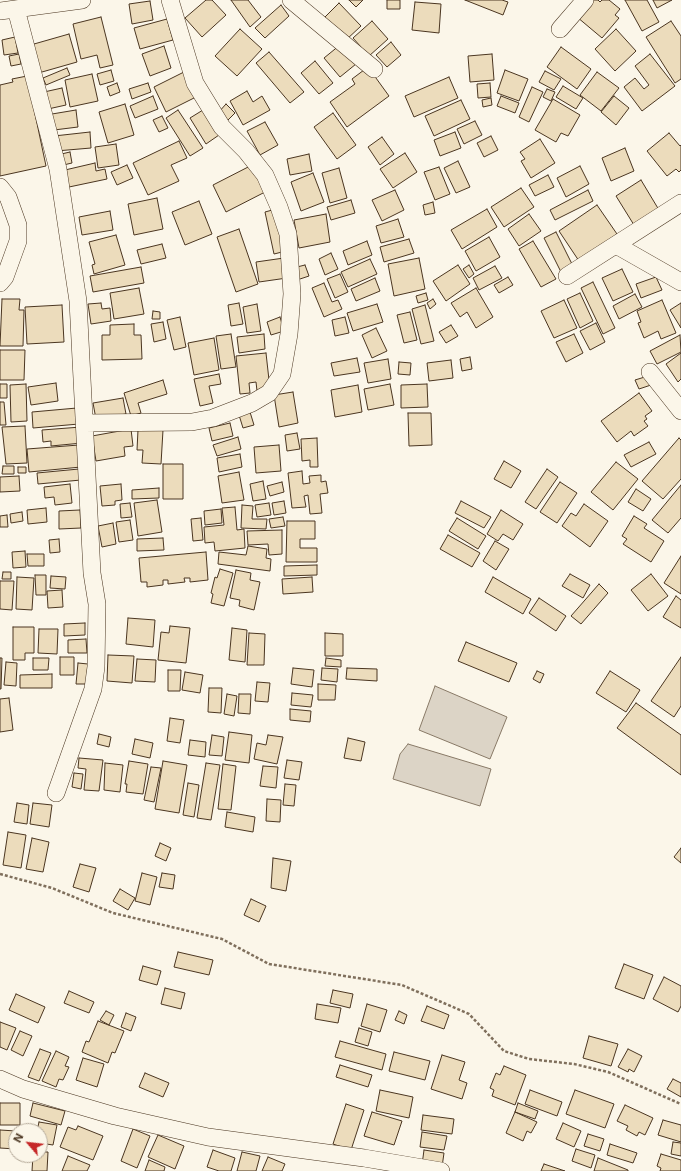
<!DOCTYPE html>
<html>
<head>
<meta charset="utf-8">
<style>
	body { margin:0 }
	#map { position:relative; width:681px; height:1171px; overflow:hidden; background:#fbf6e9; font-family:Inter,sans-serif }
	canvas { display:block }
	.north { position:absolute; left:8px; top:1123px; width:40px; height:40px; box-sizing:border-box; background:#fbf6e9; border:1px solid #b4a999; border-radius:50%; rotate:298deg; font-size:11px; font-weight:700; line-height:16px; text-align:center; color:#4a3520 }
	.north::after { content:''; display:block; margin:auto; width:14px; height:18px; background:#c62828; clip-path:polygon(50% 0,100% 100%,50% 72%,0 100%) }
</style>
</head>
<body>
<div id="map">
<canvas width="681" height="1171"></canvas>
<div class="north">N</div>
</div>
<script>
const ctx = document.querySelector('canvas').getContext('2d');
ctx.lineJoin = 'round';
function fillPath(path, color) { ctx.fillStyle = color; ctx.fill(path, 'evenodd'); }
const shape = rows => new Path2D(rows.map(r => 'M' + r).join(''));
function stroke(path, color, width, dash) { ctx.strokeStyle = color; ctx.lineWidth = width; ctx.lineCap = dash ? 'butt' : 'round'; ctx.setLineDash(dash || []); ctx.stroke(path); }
const water = shape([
	[435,686,507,717,490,759,419,730,435,686],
	[408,744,491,769,480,806,393,779,400,754,408,744]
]);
fillPath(water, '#dcd4c6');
stroke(water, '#887966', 1);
const building = shape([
	[206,0,212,0,226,15,202,37,185,18,206,0],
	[231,0,248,0,261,17,250,27,231,0],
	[349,0,363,0,356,7,349,0],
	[387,0,400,0,400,9,387,9,387,0],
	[465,0,502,0,508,2,503,15,465,0],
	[590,0,598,0,600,2,602,0,609,0,620,9,615,15,619,18,602,38,577,17,590,0],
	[625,0,647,0,659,22,642,31,625,0],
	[653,0,672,0,657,8,653,0],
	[150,1,153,20,132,24,129,4,150,1],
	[415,2,441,4,439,33,412,30,415,2],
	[339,3,361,26,346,40,325,17,339,3],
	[281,5,289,16,265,38,255,28,281,5],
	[101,17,113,65,100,68,97,55,81,59,73,24,101,17],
	[167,19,173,40,140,49,134,28,167,19],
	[372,21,388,39,369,56,353,38,372,21],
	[671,21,681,36,681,79,675,83,646,37,671,21],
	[240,29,262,49,237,76,215,56,240,29],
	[616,29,636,51,615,71,595,49,616,29],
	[69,34,77,62,35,74,27,46,69,34],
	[15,37,18,53,4,55,2,40,15,37],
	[391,42,401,55,387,67,376,55,391,42],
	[340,45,356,64,340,77,324,58,340,45],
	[164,46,171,68,150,76,142,54,164,46],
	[561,47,591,69,577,89,547,67,561,47],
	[269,52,304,92,290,103,256,63,269,52],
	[19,54,21,64,11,66,9,56,19,54],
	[492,54,494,80,470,82,468,56,492,54],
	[650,54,675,86,642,111,624,87,635,78,644,89,649,85,635,66,650,54],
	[315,61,333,83,319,94,301,73,315,61],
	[368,67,389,96,347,127,330,102,355,84,352,79,368,67],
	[67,68,70,75,46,85,43,78,67,68],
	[111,70,114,81,100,85,97,74,111,70],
	[505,70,528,79,519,101,497,93,505,70],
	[545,71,561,79,554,90,539,82,545,71],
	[184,72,196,97,166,112,154,87,184,72],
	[597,72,619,88,601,111,580,95,597,72],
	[92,74,98,101,70,107,65,80,92,74],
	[27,76,46,166,0,176,0,85,13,82,12,79,27,76],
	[449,77,458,98,414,117,405,96,449,77],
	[117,83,120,92,110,96,107,87,117,83],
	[148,83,151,92,132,99,129,89,148,83],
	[490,83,491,97,478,98,477,84,490,83],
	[563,86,583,98,576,109,556,97,563,86],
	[532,87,543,92,529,122,519,117,532,87],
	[62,88,66,105,48,109,44,92,62,88],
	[547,89,555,92,551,101,543,97,547,89],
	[247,91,253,102,262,96,270,110,243,125,230,101,247,91],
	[153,96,158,109,135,118,130,106,153,96],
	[501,96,519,103,515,113,497,106,501,96],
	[614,96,629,108,616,125,601,112,614,96],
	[491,98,492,105,483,107,482,100,491,98],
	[553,99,580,115,568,136,561,133,556,142,535,130,553,99],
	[461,100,470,119,434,136,425,116,461,100],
	[125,104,134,135,108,143,99,112,125,104],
	[226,104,235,113,227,121,218,113,226,104],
	[76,110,78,127,54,130,52,114,76,110],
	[178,110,203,148,190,156,166,118,178,110],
	[203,110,219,135,206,144,190,118,203,110],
	[333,113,356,145,337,159,314,127,333,113],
	[162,116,168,128,159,132,153,120,162,116],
	[475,121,482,135,464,144,457,129,475,121],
	[265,122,278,145,260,155,247,131,265,122],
	[90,132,91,148,56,151,54,136,90,132],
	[455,132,461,148,440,156,434,140,455,132],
	[669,133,680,146,681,145,681,170,679,172,676,169,667,176,647,151,669,133],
	[491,136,498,150,484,157,477,143,491,136],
	[382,137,394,154,380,165,368,147,382,137],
	[540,139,555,163,531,178,521,161,525,159,520,152,540,139],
	[179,141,187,158,171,165,179,181,148,195,133,163,179,141],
	[116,144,119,165,98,168,95,147,116,144],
	[625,148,634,171,611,181,602,158,625,148],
	[70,152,72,163,59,166,57,155,70,152],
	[405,153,417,172,393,188,380,169,405,153],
	[309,154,312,171,290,175,287,159,309,154],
	[458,161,470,187,456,193,444,168,458,161],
	[95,163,96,171,105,169,107,179,69,187,65,170,95,163],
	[254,164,267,191,226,212,213,185,254,164],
	[127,165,133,178,117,185,111,172,127,165],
	[580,166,589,184,566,197,557,178,580,166],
	[439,167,450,194,435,200,424,172,439,167],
	[339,168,347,198,330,203,322,173,339,168],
	[313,173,324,202,301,211,291,182,313,173],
	[548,175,554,187,535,196,529,185,548,175],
	[641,180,659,210,634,225,616,196,641,180],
	[521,188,534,207,504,227,491,207,521,188],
	[395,190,404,210,382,221,372,200,395,190],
	[588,190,593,201,555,220,550,210,588,190],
	[157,198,163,229,134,235,128,204,157,198],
	[351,200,355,213,331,220,327,207,351,200],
	[199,201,212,234,185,245,172,212,199,201],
	[433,202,435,213,425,215,423,205,433,202],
	[597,205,617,234,579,261,559,231,597,205],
	[276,209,286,251,274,254,265,212,276,209],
	[487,209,497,227,462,249,451,230,487,209],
	[110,211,113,230,82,235,79,217,110,211],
	[326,214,330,242,299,248,294,220,326,214],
	[529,214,541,231,519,246,508,229,529,214],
	[398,219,404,237,381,243,376,226,398,219],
	[239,229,258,284,236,292,217,237,239,229],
	[556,232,573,266,561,272,544,238,556,232],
	[116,235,125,265,94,274,92,265,95,264,89,242,116,235],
	[489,237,500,257,476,271,465,251,489,237],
	[409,239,414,253,384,262,380,247,409,239],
	[367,241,372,255,348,265,343,251,367,241],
	[533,241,556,279,541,287,519,249,533,241],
	[162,244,166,258,141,264,137,250,162,244],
	[331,253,338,269,325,275,319,259,331,253],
	[284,258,287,278,259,282,256,262,284,258],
	[419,258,425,289,394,296,388,264,419,258],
	[370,259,377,274,348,287,341,272,370,259],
	[305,265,309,276,297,280,293,268,305,265],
	[458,265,470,284,446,301,433,281,458,265],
	[469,265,474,274,469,278,463,269,469,265],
	[495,266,502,278,479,290,473,278,495,266],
	[141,267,144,283,93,292,90,276,141,267],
	[622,269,633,292,613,301,602,278,622,269],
	[340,274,348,292,335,298,327,279,340,274],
	[508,277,513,285,499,293,494,285,508,277],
	[656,277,662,290,641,298,636,284,656,277],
	[375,278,380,291,356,301,351,289,375,278],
	[593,282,615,328,603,334,581,288,593,282],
	[324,283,332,302,338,300,342,309,324,317,312,288,324,283],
	[139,288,144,314,114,319,110,293,139,288],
	[476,288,493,317,476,328,467,312,460,317,451,303,476,288],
	[426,293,428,300,418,303,416,296,426,293],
	[580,293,593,321,580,328,567,299,580,293],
	[635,294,642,307,619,319,613,306,635,294],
	[2,299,20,299,19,310,24,310,23,346,0,346,2,299],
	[433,299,436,304,430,309,427,303,433,299],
	[564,300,577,328,554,338,541,311,564,300],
	[662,300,676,333,661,339,658,331,644,338,638,323,641,322,637,311,662,300],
	[101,303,102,309,110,308,111,321,91,324,88,304,101,303],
	[239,303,243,324,231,326,228,305,239,303],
	[681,303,681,328,670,310,681,303],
	[257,304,261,331,247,333,243,307,257,304],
	[377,304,383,322,353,331,347,313,377,304],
	[62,305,64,342,27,344,25,307,62,305],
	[425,305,434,341,421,344,412,309,425,305],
	[153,311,160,312,160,319,152,319,153,311],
	[410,312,417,340,404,343,397,315,410,312],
	[180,317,186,347,174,350,167,320,180,317],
	[280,317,284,331,271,335,267,322,280,317],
	[345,317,349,333,335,336,332,320,345,317],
	[163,322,166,339,154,342,151,324,163,322],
	[596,323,605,342,590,350,580,331,596,323],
	[134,324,134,335,141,335,142,359,102,360,102,335,110,335,110,325,134,324],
	[451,325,458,336,446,343,439,332,451,325],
	[376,328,387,351,372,358,362,335,376,328],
	[231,334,236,367,221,369,216,336,231,334],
	[264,334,265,349,239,353,237,337,264,334],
	[574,334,583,353,566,362,556,342,574,334],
	[680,335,681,352,657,364,650,351,680,335],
	[214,338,219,370,194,375,188,343,214,338],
	[0,350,25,350,24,380,0,380,0,350],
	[266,353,270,389,257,391,256,382,249,383,250,393,240,394,236,356,266,353],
	[681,353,681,379,678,382,666,364,681,353],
	[470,357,472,369,462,371,460,359,470,357],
	[357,358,360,372,334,376,331,363,357,358],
	[388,359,391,379,368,383,364,363,388,359],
	[451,360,453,378,429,381,427,363,451,360],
	[399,362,411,363,410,375,398,374,399,362],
	[219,374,221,384,209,386,213,403,200,406,194,379,219,374],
	[648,376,651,385,639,389,635,380,648,376],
	[163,380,167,394,138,403,141,413,131,416,124,393,163,380],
	[56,383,58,401,31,405,28,387,56,383],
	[0,384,7,384,7,398,0,398,0,384],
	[26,384,27,421,11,422,10,385,26,384],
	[390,384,394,405,368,410,364,389,390,384],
	[427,384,428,407,401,408,401,385,427,384],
	[358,385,362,412,335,417,331,390,358,385],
	[293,392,298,423,279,427,274,395,293,392],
	[639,393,652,411,645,416,647,419,644,421,648,426,634,436,631,431,617,442,601,421,639,393],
	[123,398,126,414,96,419,93,403,123,398],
	[0,402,4,402,6,425,0,425,0,402],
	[77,408,79,424,33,428,32,412,77,408],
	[250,412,254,425,243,428,239,415,250,412],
	[408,413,431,413,432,445,409,446,408,413],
	[230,423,233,436,212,441,209,428,230,423],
	[25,426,27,463,6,464,2,427,25,426],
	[81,427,82,443,51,446,51,441,43,442,42,430,81,427],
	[131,429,133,446,124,447,125,456,96,461,92,436,131,429],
	[138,430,163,430,161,464,142,463,143,450,137,450,138,430],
	[297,433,300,449,287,451,285,435,297,433],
	[238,437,241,449,217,456,213,445,238,437],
	[317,438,318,467,310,467,310,460,302,461,301,439,317,438],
	[679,438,681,440,681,479,663,499,642,481,679,438],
	[649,442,656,454,631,467,624,455,649,442],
	[79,445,81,467,29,472,27,449,79,445],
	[279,445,281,471,256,473,254,447,279,445],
	[240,454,242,467,219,472,217,458,240,454],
	[504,461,521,471,511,488,494,479,504,461],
	[616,462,638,479,613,510,591,492,616,462],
	[163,464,183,464,183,499,163,499,163,464],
	[3,466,14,466,14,474,2,474,3,466],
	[18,467,26,467,26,473,18,473,18,467],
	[79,469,81,480,38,484,37,473,79,469],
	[547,469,558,477,536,509,525,502,547,469],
	[302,471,303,484,310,483,309,476,321,475,321,482,326,481,328,493,320,494,322,513,310,514,308,495,304,496,306,507,292,508,288,473,302,471],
	[239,472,244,500,222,503,218,476,239,472],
	[19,476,20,491,0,492,0,477,19,476],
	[263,481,266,499,253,501,250,484,263,481],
	[282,482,284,492,270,496,267,486,282,482],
	[560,482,577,493,557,523,540,512,560,482],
	[70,484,72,503,55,505,54,497,45,498,44,487,70,484],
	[121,484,122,500,115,501,115,505,102,506,100,486,121,484],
	[681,485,681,518,668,533,652,520,681,485],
	[159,488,159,498,132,499,132,490,159,488],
	[636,489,651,499,643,511,628,502,636,489],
	[157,500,162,532,138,536,134,503,157,500],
	[284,501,286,513,274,515,272,503,284,501],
	[461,501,491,517,484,528,455,513,461,501],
	[130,503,132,517,121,518,120,504,130,503],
	[269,503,271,515,257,517,255,505,269,503],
	[584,504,608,521,590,547,562,526,571,513,576,516,584,504],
	[242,505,253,506,252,519,267,519,266,529,241,528,242,505],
	[235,507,237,530,244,529,245,548,215,551,214,542,205,543,204,527,224,525,222,508,235,507],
	[46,508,47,522,28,524,27,510,46,508],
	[221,509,222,523,205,525,204,511,221,509],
	[80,510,81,528,59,529,59,511,80,510],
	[501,510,523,524,513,540,503,534,498,541,487,534,501,510],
	[22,512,23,521,11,523,10,514,22,512],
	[7,515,8,527,0,527,0,516,7,515],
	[634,516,647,524,644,528,664,541,651,562,623,544,627,539,622,536,634,516],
	[283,517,285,526,271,528,269,519,283,517],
	[201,518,203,540,193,541,191,519,201,518],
	[457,518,486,536,478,549,449,531,457,518],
	[130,520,133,540,119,542,116,522,130,520],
	[287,521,315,521,315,539,300,539,300,548,317,548,317,562,286,562,287,521],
	[113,523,116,544,102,547,98,526,113,523],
	[282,530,282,554,269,555,268,544,248,545,247,531,282,530],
	[448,535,480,553,472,567,440,549,448,535],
	[163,538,164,550,137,551,137,539,163,538],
	[59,539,60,552,50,553,49,540,59,539],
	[495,541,509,549,496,570,483,561,495,541],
	[248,546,267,549,266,558,271,559,270,571,218,564,219,552,246,555,248,546],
	[25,551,26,567,13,568,12,552,25,551],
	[206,552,208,580,190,582,190,578,184,578,185,582,168,584,168,580,163,580,163,585,147,587,147,582,141,582,139,558,206,552],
	[27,554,44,554,44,566,28,566,27,554],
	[681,556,681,594,664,583,681,556],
	[317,565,317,575,284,576,284,566,317,565],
	[220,569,233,573,224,606,211,603,213,594,211,593,215,577,217,578,220,569],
	[236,570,251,573,250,580,260,582,254,610,239,606,240,600,230,598,236,570],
	[3,572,11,572,11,579,2,579,3,572],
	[570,574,590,585,583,598,562,586,570,574],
	[651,574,668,596,648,611,631,590,651,574],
	[35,575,46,575,46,595,36,595,35,575],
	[51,576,66,577,65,589,50,588,51,576],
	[17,577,34,578,32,610,16,609,17,577],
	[312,577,313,592,283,594,282,579,312,577],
	[493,577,531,599,523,614,485,592,493,577],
	[0,581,14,581,12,610,0,609,0,581],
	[599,584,608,593,581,624,571,616,599,584],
	[62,590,63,607,48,608,47,591,62,590],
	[676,596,681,600,681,628,663,617,676,596],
	[539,598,566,616,556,631,529,613,539,598],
	[128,618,155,620,153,647,126,644,128,618],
	[85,623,85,635,64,636,64,624,85,623],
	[170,626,190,628,186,663,158,660,161,632,169,633,170,626],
	[13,627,34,627,34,653,25,653,25,660,13,660,13,627],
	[232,628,247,630,245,662,229,660,232,628],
	[39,629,58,629,57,654,38,653,39,629],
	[249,633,265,634,264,665,247,665,249,633],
	[325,633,343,634,343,656,325,656,325,633],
	[86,639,87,653,68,653,68,640,86,639],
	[466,642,517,663,509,682,458,661,466,642],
	[108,655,134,656,132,683,107,681,108,655],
	[60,657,74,657,74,675,60,675,60,657],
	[681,657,681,706,674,717,651,701,681,657],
	[0,658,2,658,1,689,0,689,0,658],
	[33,658,49,658,48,670,33,670,33,658],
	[326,658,341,660,341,667,325,666,326,658],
	[137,659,156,660,155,682,135,681,137,659],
	[6,662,17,663,16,686,4,685,6,662],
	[78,663,88,664,86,684,76,684,78,663],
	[293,668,314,670,312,687,291,684,293,668],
	[322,668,338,669,337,682,321,680,322,668],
	[347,668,377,669,377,681,346,679,347,668],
	[168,670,181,670,180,691,168,691,168,670],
	[537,671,544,674,540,683,533,679,537,671],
	[610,671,640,690,626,712,596,693,610,671],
	[185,672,203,675,200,693,182,690,185,672],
	[52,674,52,688,20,688,20,675,52,674],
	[257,682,270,683,268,702,255,701,257,682],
	[318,684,336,685,335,700,318,700,318,684],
	[209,688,222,688,221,713,208,712,209,688],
	[292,693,313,695,311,707,291,705,292,693],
	[227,694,237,696,234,716,224,714,227,694],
	[239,694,251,694,250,714,238,713,239,694],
	[9,698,13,730,0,732,0,699,9,698],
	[636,703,681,735,681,775,617,728,636,703],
	[290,709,311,711,310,722,290,720,290,709],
	[170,718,184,720,180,743,167,741,170,718],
	[229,732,252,735,249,763,225,760,229,732],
	[99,734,111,737,109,747,97,744,99,734],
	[212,735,224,737,222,756,209,755,212,735],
	[268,735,283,737,277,764,254,759,257,743,266,745,268,735],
	[348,738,365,742,361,761,344,758,348,738],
	[135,739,153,743,150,758,132,754,135,739],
	[190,740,206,742,205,757,188,755,190,740],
	[79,758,103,760,99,791,84,790,86,769,78,768,79,758],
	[287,760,302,762,299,780,284,778,287,760],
	[129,761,148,764,143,794,126,792,127,784,125,784,129,761],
	[163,761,187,765,179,813,155,809,163,761],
	[105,763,123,765,120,792,104,790,105,763],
	[206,763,220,765,211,820,197,818,206,763],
	[223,764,236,766,231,810,218,809,223,764],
	[263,766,278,767,276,788,260,786,263,766],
	[151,767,161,768,154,802,144,800,151,767],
	[74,773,83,774,81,789,72,787,74,773],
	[188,783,199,785,194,817,183,815,188,783],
	[285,784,296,785,294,806,283,805,285,784],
	[267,799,281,800,280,822,266,821,267,799],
	[17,803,29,805,27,824,14,822,17,803],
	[33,803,52,805,49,827,30,824,33,803],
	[227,812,255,817,253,832,225,827,227,812],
	[8,832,26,835,21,868,3,865,8,832],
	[32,838,49,842,43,872,26,869,32,838],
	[160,843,171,848,166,861,155,856,160,843],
	[681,848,681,863,674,857,681,848],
	[273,858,291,861,286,891,271,888,273,858],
	[80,864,96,868,89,892,73,887,80,864],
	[142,873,157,877,150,905,135,901,142,873],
	[162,873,175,875,173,889,159,887,162,873],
	[120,889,135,898,128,910,113,901,120,889],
	[251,899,266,906,259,922,244,915,251,899],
	[178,952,213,960,209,975,174,967,178,952],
	[624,964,653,975,644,999,615,988,624,964],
	[143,966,161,971,157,985,139,980,143,966],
	[664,977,681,986,681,1006,678,1012,653,999,664,977],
	[165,988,185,993,181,1009,161,1004,165,988],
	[333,990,353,994,350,1008,330,1003,333,990],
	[69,991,94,1002,89,1013,64,1003,69,991],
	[16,994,45,1007,38,1023,9,1010,16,994],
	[317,1004,341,1008,338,1023,315,1019,317,1004],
	[367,1004,387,1010,380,1032,361,1026,367,1004],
	[427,1006,449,1015,444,1029,421,1021,427,1006],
	[106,1011,114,1015,109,1025,100,1020,106,1011],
	[399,1011,407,1015,404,1024,395,1020,399,1011],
	[126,1013,136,1017,131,1031,121,1027,126,1013],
	[98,1021,124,1031,115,1053,112,1052,108,1063,82,1052,86,1041,89,1042,98,1021],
	[0,1022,16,1028,7,1050,0,1047,0,1022],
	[359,1028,372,1032,368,1046,355,1042,359,1028],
	[20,1031,32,1036,23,1056,11,1050,20,1031],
	[589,1036,618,1044,611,1066,583,1058,589,1036],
	[340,1041,386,1054,382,1070,335,1057,340,1041],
	[40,1049,51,1053,39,1081,28,1077,40,1049],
	[628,1049,642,1056,634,1072,629,1069,628,1072,618,1067,628,1049],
	[56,1051,69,1057,65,1066,69,1067,63,1080,59,1079,56,1087,42,1081,56,1051],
	[394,1052,430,1061,425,1080,389,1071,394,1052],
	[442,1055,465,1062,459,1080,467,1083,462,1099,431,1089,442,1055],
	[83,1058,104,1064,97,1087,76,1080,83,1058],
	[340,1065,372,1075,368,1087,336,1077,340,1065],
	[504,1066,526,1075,515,1105,492,1096,494,1090,490,1088,496,1073,500,1075,504,1066],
	[145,1073,169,1083,163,1097,139,1087,145,1073],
	[673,1079,681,1083,681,1097,667,1089,673,1079],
	[380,1090,413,1097,409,1118,376,1111,380,1090],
	[530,1090,562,1102,557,1116,525,1104,530,1090],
	[575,1090,614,1104,605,1128,566,1114,575,1090],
	[0,1103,20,1103,20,1125,0,1125,0,1103],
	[33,1103,65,1111,61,1125,30,1116,33,1103],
	[518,1103,538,1111,535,1119,515,1112,518,1103],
	[346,1104,364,1110,351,1150,333,1144,346,1104],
	[625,1105,653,1118,645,1135,639,1132,637,1136,626,1130,628,1126,617,1121,625,1105],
	[372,1112,402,1121,394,1145,364,1136,372,1112],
	[515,1112,537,1122,531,1133,527,1131,523,1141,506,1133,515,1112],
	[423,1115,454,1119,452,1134,421,1130,423,1115],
	[663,1120,681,1125,681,1142,658,1135,663,1120],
	[39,1122,57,1125,53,1145,40,1143,40,1131,37,1131,39,1122],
	[563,1123,581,1131,574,1147,556,1139,563,1123],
	[78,1126,103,1136,93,1160,60,1147,68,1127,76,1130,78,1126],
	[133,1129,150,1136,137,1168,121,1161,133,1129],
	[0,1130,16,1131,16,1149,0,1148,0,1130],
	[422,1132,447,1136,444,1150,420,1147,422,1132],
	[588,1134,604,1139,600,1151,584,1146,588,1134],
	[158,1135,184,1146,175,1169,148,1157,158,1135],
	[673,1142,681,1143,681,1156,671,1154,673,1142],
	[610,1144,637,1153,633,1163,607,1155,610,1144],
	[576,1149,595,1155,591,1168,572,1161,576,1149],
	[213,1150,235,1158,231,1171,219,1171,207,1167,213,1150],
	[424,1150,444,1153,442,1167,422,1165,424,1150],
	[40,1152,48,1152,47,1171,32,1171,33,1155,40,1155,40,1152],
	[242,1152,260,1156,256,1171,237,1171,242,1152],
	[661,1154,681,1160,681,1171,660,1171,661,1168,657,1166,661,1154],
	[68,1156,90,1165,87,1171,62,1171,68,1156],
	[268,1157,285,1164,282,1171,262,1171,268,1157],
	[598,1158,628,1170,628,1171,594,1171,598,1158],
	[149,1160,165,1167,164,1171,145,1171,149,1160],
	[544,1164,565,1171,541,1171,544,1164]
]);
fillPath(building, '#ecdcbc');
stroke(building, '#4a3520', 1);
const minor = shape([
	[291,0,374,69],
	[16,9,58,169,78,301,92,573,97,604,96,667,93,689,56,793],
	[0,11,82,0],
	[560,29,585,0],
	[0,187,8,197,18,225,18,241,5,277,0,283],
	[616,245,681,282],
	[567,276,681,203],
	[650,372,681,411],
	[84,423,192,422,213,418,252,403,269,393,282,374,289,334,292,294,288,234,279,207,265,175,246,151,222,127,195,83,170,0],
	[0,1079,23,1089,115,1116,208,1137,364,1158,441,1171]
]);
stroke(minor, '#4a3520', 18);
stroke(shape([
	[0,874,52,888,113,913,222,939,269,964,402,985,469,1014,504,1051,529,1059,574,1064,608,1072,681,1104]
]), '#7f6f5c', 2.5, [3, 2]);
stroke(minor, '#fbf6e9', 17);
</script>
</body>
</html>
